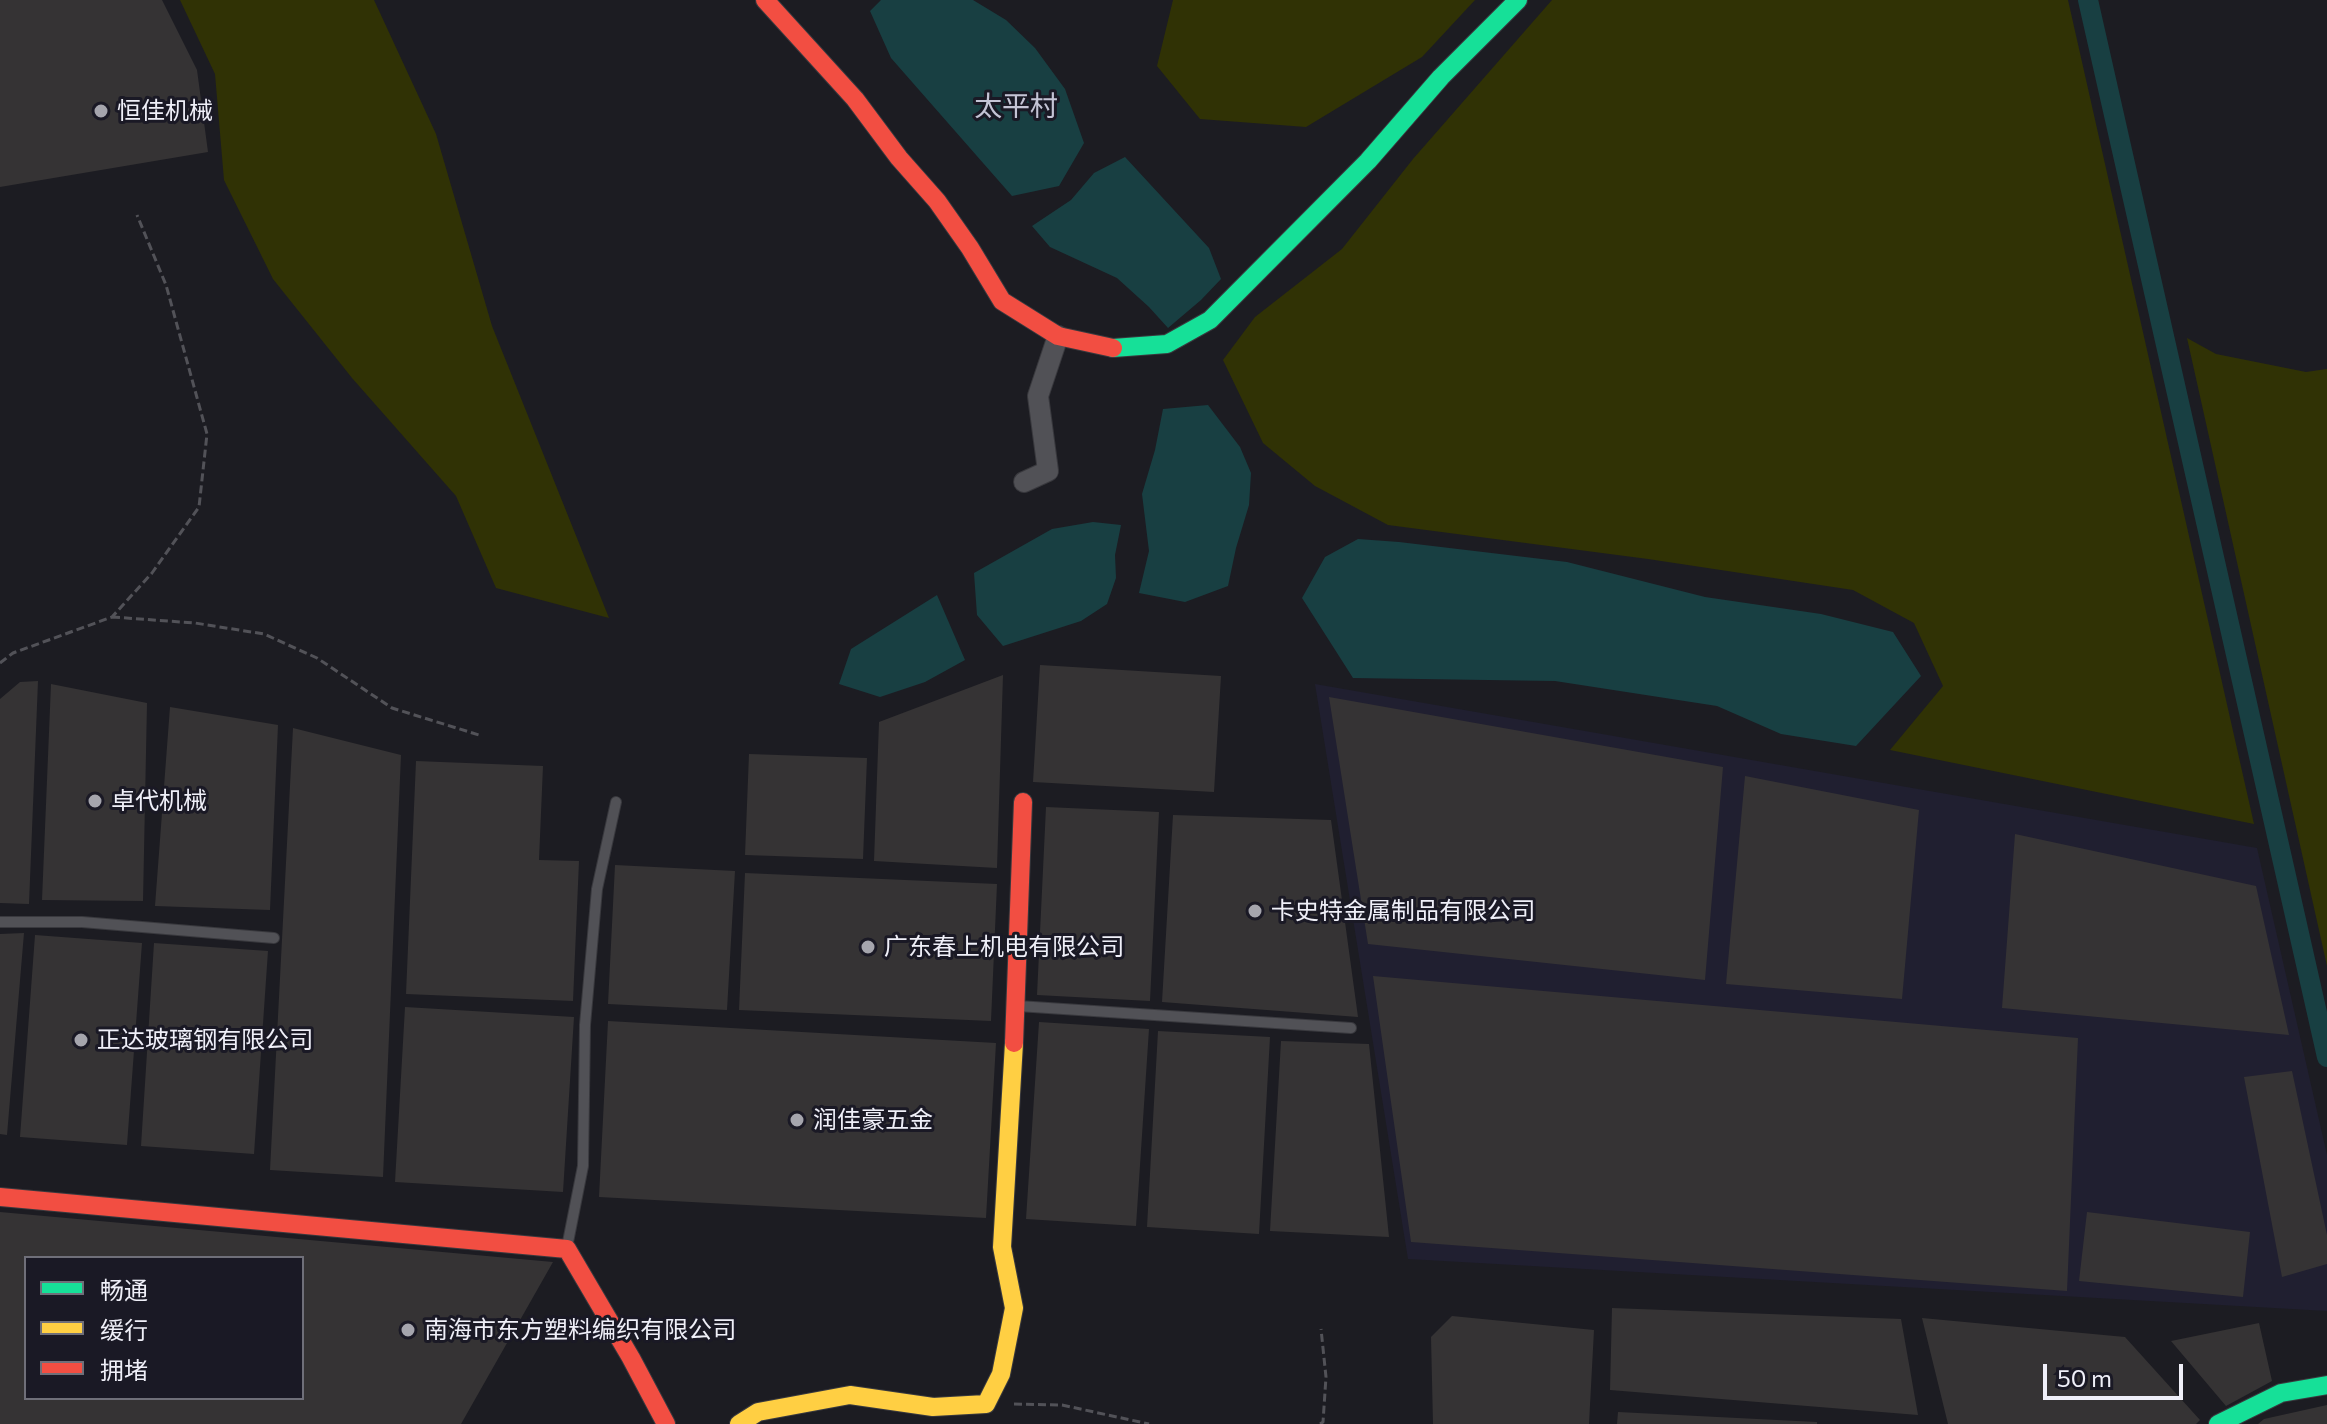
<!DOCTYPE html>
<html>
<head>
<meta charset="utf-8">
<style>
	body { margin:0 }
	#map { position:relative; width:2327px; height:1424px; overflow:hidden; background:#1c1c22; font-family:Commissioner,"Noto Sans SC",sans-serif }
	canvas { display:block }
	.legend { position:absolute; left:24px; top:1256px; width:280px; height:144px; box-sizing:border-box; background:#1a1925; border:2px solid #6f6f79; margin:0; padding:10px 14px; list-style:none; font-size:24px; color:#efeff8 }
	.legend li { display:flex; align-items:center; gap:16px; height:40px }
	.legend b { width:40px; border:2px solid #6f6f79 }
	.scale { position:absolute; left:2043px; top:1364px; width:140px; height:36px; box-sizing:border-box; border:4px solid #efeff8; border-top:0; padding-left:10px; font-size:24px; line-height:28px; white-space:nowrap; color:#efeff8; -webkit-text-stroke:6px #1a1925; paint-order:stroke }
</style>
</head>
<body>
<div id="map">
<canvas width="2327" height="1424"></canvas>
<ul class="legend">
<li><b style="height:10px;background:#16e098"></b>畅通</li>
<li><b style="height:10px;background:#ffcf43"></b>缓行</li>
<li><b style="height:10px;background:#f24e42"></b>拥堵</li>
</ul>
<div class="scale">50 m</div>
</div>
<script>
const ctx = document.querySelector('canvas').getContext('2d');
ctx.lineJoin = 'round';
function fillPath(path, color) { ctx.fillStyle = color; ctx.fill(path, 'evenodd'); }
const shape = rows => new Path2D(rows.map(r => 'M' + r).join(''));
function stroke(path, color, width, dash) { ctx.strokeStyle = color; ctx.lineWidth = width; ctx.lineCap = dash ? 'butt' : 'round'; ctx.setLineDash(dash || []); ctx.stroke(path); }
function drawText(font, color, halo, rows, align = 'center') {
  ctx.font = font + ' Commissioner,"Noto Sans SC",sans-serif'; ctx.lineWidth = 6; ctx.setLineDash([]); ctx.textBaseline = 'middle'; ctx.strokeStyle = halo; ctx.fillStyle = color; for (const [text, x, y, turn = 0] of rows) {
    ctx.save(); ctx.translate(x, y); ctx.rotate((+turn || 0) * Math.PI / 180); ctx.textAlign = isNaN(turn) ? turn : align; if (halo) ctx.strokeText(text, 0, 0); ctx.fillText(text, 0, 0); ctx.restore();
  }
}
fillPath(shape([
	[1315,684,2257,848,2327,1155,2327,1311,1408,1259]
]), '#201f30');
fillPath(shape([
	[180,0,374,0,436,134,492,326,609,618,496,588,456,496,352,378,273,279,224,180,215,74],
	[1173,0,1475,0,1422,57,1306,127,1200,119,1157,66],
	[1552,0,2068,0,2254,824,1890,750,1943,686,1914,623,1853,590,1648,559,1388,525,1315,486,1263,443,1223,360,1255,317,1342,249,1413,159],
	[2187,338,2216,354,2306,372,2327,369,2327,966]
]), '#303205');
fillPath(shape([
	[881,0,973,0,1006,20,1035,48,1065,89,1084,143,1059,186,1012,196,891,58,870,11],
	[1125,157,1209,248,1221,279,1201,300,1168,328,1149,307,1117,278,1050,247,1032,226,1071,200,1094,173],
	[1208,405,1240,447,1251,473,1249,505,1236,548,1228,586,1185,602,1139,593,1149,551,1142,494,1155,450,1163,409],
	[1093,522,1121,525,1115,555,1116,578,1107,604,1081,621,1003,646,977,615,974,573,1052,529],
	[1358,539,1399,542,1567,562,1705,597,1821,614,1893,632,1921,676,1856,746,1781,734,1717,706,1555,681,1353,678,1302,598,1325,557],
	[937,595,965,660,925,682,880,697,839,684,851,649]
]), '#183f42');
stroke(shape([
	[2088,0,2327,1057]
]), '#183f42', 20);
fillPath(shape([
	[0,0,162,0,197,70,208,152,0,187],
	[1040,665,1221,676,1214,792,1033,782],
	[1003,675,997,868,874,861,879,722],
	[38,681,29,904,0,903,0,699,20,682],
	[51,684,147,703,143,901,42,900],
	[1329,697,1723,767,1705,980,1368,944],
	[170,707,278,725,270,910,155,906],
	[293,728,401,755,383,1177,270,1170],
	[749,754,867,758,863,859,745,855],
	[416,761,543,766,539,860,579,861,573,1001,406,994],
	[1745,776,1919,810,1902,999,1726,984],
	[1046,807,1159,812,1150,1001,1037,995],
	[1173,815,1331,820,1358,1017,1162,1002],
	[2015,834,2256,886,2289,1035,2002,1008],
	[615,865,735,871,727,1010,608,1004],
	[745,873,997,884,991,1021,739,1010],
	[24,933,7,1135,0,1134,0,934],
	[35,935,142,943,127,1145,20,1137],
	[154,943,268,951,254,1154,141,1146],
	[1373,976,2078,1038,2067,1291,1411,1242],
	[405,1007,574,1017,563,1192,395,1182],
	[608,1021,996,1043,986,1218,599,1197],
	[1039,1022,1149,1029,1136,1226,1026,1219],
	[1158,1031,1270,1037,1259,1234,1147,1227],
	[1281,1041,1369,1044,1389,1237,1270,1231],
	[2292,1071,2327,1235,2327,1264,2282,1277,2244,1077],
	[0,1212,553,1262,461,1424,0,1424],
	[26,1258,302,1258,302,1398,26,1398],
	[2087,1212,2250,1232,2243,1297,2079,1281],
	[1612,1308,1901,1319,1918,1415,1610,1390],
	[1452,1316,1594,1330,1589,1424,1433,1424,1431,1337],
	[1922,1318,2125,1337,2200,1420,2196,1424,1948,1424],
	[2259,1323,2272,1381,2226,1406,2171,1341],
	[2327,1405,2327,1424,2258,1424,2264,1419],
	[1618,1412,1817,1422,1817,1424,1617,1424]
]), '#353334');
const lane = shape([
	[0,922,82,922,274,938],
	[1018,1006,1351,1028],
	[567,1247,583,1166,585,1025,597,889,616,802]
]);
const street = shape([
	[1024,482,1048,471,1038,396,1058,336]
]);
const fast = shape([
	[1113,348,1167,344,1210,320,1368,161,1441,77,1518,0],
	[2218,1424,2281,1393,2327,1385]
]);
const slow = shape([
	[739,1424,758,1412,850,1395,933,1407,986,1404,1001,1374,1014,1308,1002,1247,1014,1043]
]);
const jam = shape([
	[765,0,855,99,899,158,937,201,970,248,1002,301,1058,336,1113,348],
	[1014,1043,1023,802],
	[0,1197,567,1249,631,1358,666,1424]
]);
stroke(lane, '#39393e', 12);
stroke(street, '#39393e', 22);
stroke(fast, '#39393e', 20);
stroke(slow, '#39393e', 20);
stroke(jam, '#39393e', 20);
stroke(shape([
	[112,617,195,623,264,634,317,658,392,708,479,735],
	[0,663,13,653,112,617,152,573,199,507,207,434,166,285,137,215],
	[1014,1404,1062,1405,1149,1424],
	[1320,1424,1323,1422,1326,1377,1321,1329]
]), '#525258', 3, [8, 4]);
stroke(lane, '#515156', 10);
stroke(street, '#515156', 20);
stroke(fast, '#16e098', 18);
stroke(slow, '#ffcf43', 18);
stroke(jam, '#f24e42', 18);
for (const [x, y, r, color] of [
	[101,111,8,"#a5a5ad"],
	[95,801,8,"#a5a5ad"],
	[1255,911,8,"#a5a5ad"],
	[868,947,8,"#a5a5ad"],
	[81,1040,8,"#a5a5ad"],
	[797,1120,8,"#a5a5ad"],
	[408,1330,8,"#a5a5ad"]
]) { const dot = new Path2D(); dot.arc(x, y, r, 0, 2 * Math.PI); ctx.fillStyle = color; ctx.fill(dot); stroke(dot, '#1a1925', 3); }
drawText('24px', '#efeff8', '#1a1925', [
	["恒佳机械",117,111],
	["卓代机械",111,801],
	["卡史特金属制品有限公司",1271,911],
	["广东春上机电有限公司",884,947],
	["正达玻璃钢有限公司",97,1040],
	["润佳豪五金",813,1120],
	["南海市东方塑料编织有限公司",424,1330]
], 'left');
drawText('28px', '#c4c4d5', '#1a1925', [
	["太平村",1016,107]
]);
</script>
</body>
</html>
